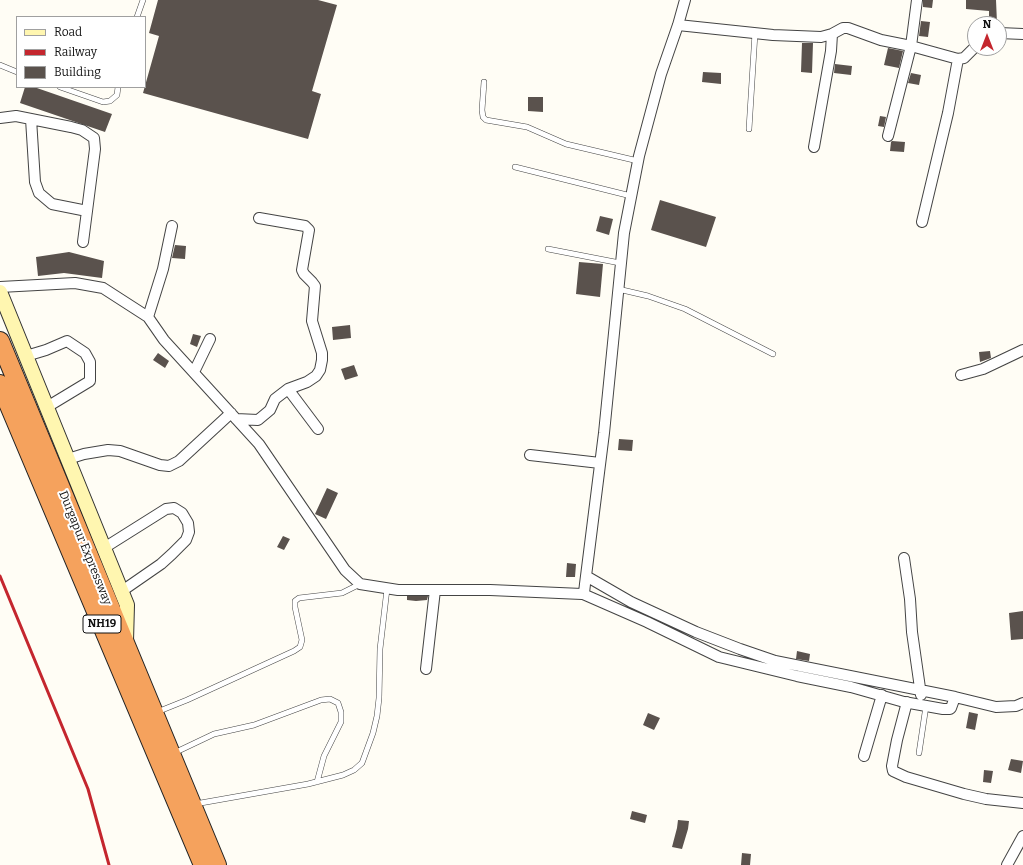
<!DOCTYPE html>
<html>
<head>
<meta charset="utf-8">
<style>
	body { margin:0 }
	#map { position:relative; width:1023px; height:865px; overflow:hidden; background:#fffdf5; font-family:Bitter,serif }
	canvas { display:block }
	.legend { position:absolute; left:16px; top:16px; width:130px; height:72px; box-sizing:border-box; background:#fff; border:1px solid #a0a0a0; margin:0; padding:5px 7px; list-style:none; font-size:12px; color:#111 }
	.legend li { display:flex; align-items:center; gap:8px; height:20px }
	.legend b { width:20px; border:1px solid #a0a0a0 }
	.north { position:absolute; left:967px; top:16px; width:40px; height:40px; box-sizing:border-box; background:#fff; border:1px solid #a0a0a0; border-radius:50%; rotate:0deg; font-size:11px; font-weight:700; line-height:16px; text-align:center; color:#111 }
	.north::after { content:''; display:block; margin:auto; width:14px; height:18px; background:#c4262e; clip-path:polygon(50% 0,100% 100%,50% 72%,0 100%) }
</style>
</head>
<body>
<div id="map">
<canvas width="1023" height="865"></canvas>
<ul class="legend">
<li><b style="height:5px;background:#fff6b0"></b>Road</li>
<li><b style="height:5px;background:#c4262e"></b>Railway</li>
<li><b style="height:11px;background:#5a524d"></b>Building</li>
</ul>
<div class="north">N</div>
</div>
<script>
const ctx = document.querySelector('canvas').getContext('2d');
ctx.lineJoin = 'round';
function fillPath(path, color) { ctx.fillStyle = color; ctx.fill(path, 'evenodd'); }
const shape = rows => new Path2D(rows.map(r => 'M' + r).join(''));
function stroke(path, color, width, dash) { ctx.strokeStyle = color; ctx.lineWidth = width; ctx.lineCap = dash ? 'butt' : 'round'; ctx.setLineDash(dash || []); ctx.stroke(path); }
function drawText(font, color, halo, rows, align = 'center') {
  ctx.font = font + ' Bitter,serif'; ctx.lineWidth = 4; ctx.setLineDash([]); ctx.textBaseline = 'middle'; ctx.strokeStyle = halo; ctx.fillStyle = color; for (const [text, x, y, turn = 0] of rows) {
    ctx.save(); ctx.translate(x, y); ctx.rotate((+turn || 0) * Math.PI / 180); ctx.textAlign = isNaN(turn) ? turn : align; if (halo) ctx.strokeText(text, 0, 0); ctx.fillText(text, 0, 0); ctx.restore();
  }
}
fillPath(shape([
	[158,0,318,0,337,5,312,91,321,94,308,139,143,93,159,36,149,33],
	[923,0,933,0,932,8,923,7],
	[966,0,996,0,997,23,989,23,989,11,966,9],
	[921,21,930,22,928,37,919,36],
	[802,43,813,43,812,73,801,72],
	[888,48,903,51,899,68,884,65],
	[835,64,852,66,851,75,834,73],
	[703,72,721,73,721,84,702,82],
	[911,73,921,75,919,85,908,83],
	[25,87,34,87,112,114,105,132,20,103],
	[528,97,543,97,543,112,528,111],
	[880,116,886,117,884,127,878,126],
	[892,141,905,142,904,152,890,151,891,142],
	[660,200,716,217,706,247,651,230],
	[600,216,613,219,609,235,596,231],
	[175,245,186,246,185,259,172,258],
	[69,252,104,261,102,278,64,273,38,276,36,257],
	[579,262,603,264,600,297,576,294],
	[350,325,351,338,333,340,332,327],
	[193,334,201,336,197,347,190,344],
	[990,351,991,358,980,362,979,352],
	[158,353,169,361,165,368,153,360],
	[354,365,358,376,345,380,341,369],
	[619,439,633,440,632,451,618,450],
	[327,488,338,493,326,519,315,514],
	[283,536,290,539,284,550,277,547],
	[567,563,576,564,575,577,566,577],
	[407,596,428,596,427,600,416,601,407,600],
	[1023,611,1023,639,1011,640,1009,613],
	[797,651,810,654,809,661,796,659],
	[969,712,978,714,975,730,966,728],
	[648,713,660,718,654,730,643,725],
	[1011,759,1023,761,1021,773,1008,770],
	[984,770,993,771,991,783,983,782],
	[632,811,647,815,645,823,630,819],
	[678,820,689,821,688,829,682,849,672,847,677,828],
	[742,853,751,854,750,865,741,865]
]), '#5a524d');
const lane = shape([
	[137,17,143,0],
	[0,65,17,72],
	[484,82,482,110,483,117,486,120,527,127,566,144,638,161],
	[60,87,103,102,110,101,117,95,118,87],
	[749,129,755,33],
	[515,167,631,196],
	[548,249,620,263],
	[618,289,648,296,685,309,773,354],
	[157,712,187,700,294,651,300,647,302,640,295,607,295,601,299,598,342,593,360,584],
	[174,753,214,734,254,725,321,700,330,699,338,703,341,712,341,722,324,756,317,782],
	[919,753,926,706],
	[195,804,308,784,343,775,354,770,362,763,373,733,377,716,379,698,380,649,387,589]
]);
const street = shape([
	[678,25,773,35,821,37,832,34,843,28,848,28,881,40,911,46,958,59,964,58,975,47],
	[999,33,1023,34],
	[0,118,16,116,71,127,82,130,94,138,95,149,83,242],
	[31,119,35,182,39,193,52,204,87,211],
	[888,136,911,46,917,0],
	[814,147,831,51,832,34],
	[922,222,948,113,958,59],
	[0,287,75,283,103,288,148,317,164,340,259,444,345,570,360,584,398,590,490,590,582,594,584,593,585,584,604,433,624,233,639,156,661,74,678,25,685,0],
	[148,317,163,269,172,226],
	[26,356,46,350,67,341,85,353,90,362,90,381,47,407],
	[194,372,210,339],
	[961,375,983,369,1023,350],
	[288,389,318,429],
	[236,419,258,420,270,410,275,399,288,389,307,382,316,376,320,370,322,360,322,353,312,321,315,286,312,282,304,274,302,270,309,230,305,226,259,218],
	[530,455,600,463],
	[68,459,84,454,108,450,120,451,160,465,169,466,179,461,231,413],
	[104,548,166,509,174,508,182,513,188,523,189,532,186,540,172,554,161,564,122,591],
	[904,558,910,599,912,632,921,695],
	[586,576,631,602,696,632,740,649,775,661,955,697,996,707,1016,706,1023,703],
	[583,594,647,622,719,657,797,676,851,687,904,702,943,709,950,709,951,708,955,697],
	[426,669,435,590],
	[907,702,897,740,892,766,893,771,906,777,964,794,986,799,1023,803],
	[864,756,882,695],
	[1007,865,1023,836]
]);
const secondary = shape([
	[0,292,127,605,126,641]
]);
const highway = shape([
	[0,341,217,865],
	[0,384,203,865]
]);
stroke(lane, '#444', 6);
stroke(street, '#444', 12);
stroke(secondary, '#333', 16);
stroke(highway, '#222', 20);
stroke(lane, '#fff', 5);
stroke(street, '#fff', 10);
stroke(secondary, '#fff6b0', 14);
stroke(highway, '#f5a25d', 18);
stroke(shape([
	[0,576,88,789,109,865]
]), '#c4262e', 3);
for (const [x, y, w] of [
	[102,624,38]
]) { const box = new Path2D(); box.roundRect(x - w / 2, y - 9, w, 18, 3); ctx.fillStyle = '#fff'; ctx.fill(box); stroke(box, '#111', 1); }
drawText('bold 11px', '#111', null, [
	["NH19",102,624]
]);
drawText('12px', '#111', '#fff', [
	["Durgapur Expressway",85,548,68]
]);
</script>
</body>
</html>
